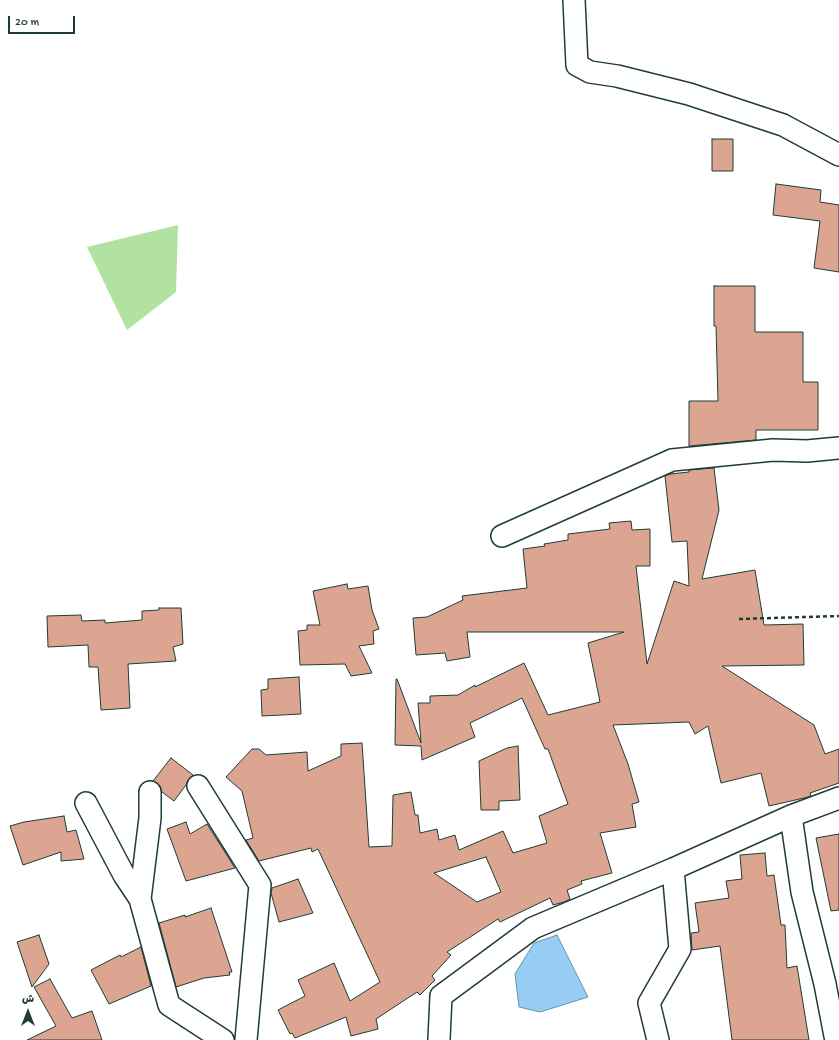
<!DOCTYPE html>
<html>
<head>
<meta charset="utf-8">
<style>
	body { margin:0 }
	#map { position:relative; width:839px; height:1040px; overflow:hidden; background:#fff; font-family:"Gochi Hand","Playpen Sans Arabic",sans-serif }
	canvas { display:block }
	.north { position:absolute; left:8px; top:992px; width:40px; height:40px; -webkit-text-stroke:3px #fff; paint-order:stroke; rotate:0deg; font-size:11px; font-weight:700; line-height:16px; text-align:center; color:#1f3d34 }
	.north::after { content:''; display:block; margin:auto; width:14px; height:18px; background:#1f3d34; clip-path:polygon(50% 0,100% 100%,50% 72%,0 100%) }
	.scale { position:absolute; left:8px; top:16px; width:67px; height:18px; box-sizing:border-box; border:2px solid #1f3d34; border-top:0; padding-left:5px; font-size:12px; line-height:14px; white-space:nowrap; color:#1f3d34; -webkit-text-stroke:3px #fff; paint-order:stroke }
</style>
</head>
<body>
<div id="map">
<canvas width="839" height="1040"></canvas>
<div class="north">ش</div>
<div class="scale">20 m</div>
</div>
<script>
const ctx = document.querySelector('canvas').getContext('2d');
ctx.lineJoin = 'round';
function fillPath(path, color) { ctx.fillStyle = color; ctx.fill(path, 'evenodd'); }
const shape = rows => new Path2D(rows.map(r => 'M' + r).join(''));
function stroke(path, color, width, dash) { ctx.strokeStyle = color; ctx.lineWidth = width; ctx.lineCap = dash ? 'butt' : 'round'; ctx.setLineDash(dash || []); ctx.stroke(path); }
fillPath(shape([
	[178,225,176,292,127,330,87,247]
]), '#b1e2a2');
const water = shape([
	[557,935,588,997,540,1012,519,1007,515,974,534,943,557,935]
]);
fillPath(water, '#97cdf5');
stroke(water, '#6793a8', 1);
const building = shape([
	[712,139,733,139,733,171,712,171,712,139],
	[776,184,821,190,820,202,839,205,839,272,814,268,820,221,773,215,776,184],
	[714,286,755,286,755,332,803,332,803,382,818,382,818,430,756,430,756,440,689,446,689,401,718,401,716,326,714,326,714,286],
	[714,468,719,510,702,579,755,570,764,625,803,624,804,665,722,666,814,725,825,754,839,749,839,783,810,793,811,796,804,798,769,806,761,773,721,783,708,726,695,734,689,722,613,725,628,764,639,802,632,804,636,827,600,833,612,873,581,881,582,884,567,890,570,899,564,902,553,905,550,898,500,922,498,919,447,952,451,955,432,976,435,980,420,995,417,992,376,1019,378,1029,351,1036,346,1017,295,1038,292,1033,290,1034,278,1010,305,996,298,980,334,963,350,1001,380,982,318,849,312,852,311,848,259,861,246,840,253,838,242,791,226,777,252,749,259,749,266,755,307,752,308,771,341,756,341,744,362,743,369,847,392,846,393,795,411,792,415,815,418,815,420,833,437,829,439,840,455,835,459,850,503,831,513,853,547,843,539,816,568,804,548,749,545,749,522,698,470,723,475,737,422,760,421,746,395,745,396,679,397,679,421,743,418,703,430,703,430,696,458,695,475,685,475,687,524,663,548,715,600,702,588,643,624,632,467,632,470,657,447,661,445,653,416,655,413,618,427,617,463,600,462,596,527,588,523,549,545,546,544,544,568,540,568,534,610,529,609,523,631,521,632,530,650,529,650,566,636,566,647,664,674,581,689,586,687,541,672,542,665,476,670,474,689,472,689,470,714,468],
	[486,857,501,892,477,902,434,873,486,857],
	[347,584,348,589,368,586,372,610,379,629,373,631,374,644,359,646,372,673,351,676,345,664,300,665,298,631,307,630,307,625,320,625,313,591,347,584],
	[159,608,181,608,183,644,173,647,176,661,128,664,130,708,101,710,98,667,89,667,88,645,48,647,47,616,81,615,82,621,105,620,105,623,142,620,142,611,159,610,159,608],
	[299,677,301,714,262,716,261,690,268,689,268,679,299,677],
	[518,746,520,800,499,801,499,810,481,810,479,761,507,748,518,746],
	[171,758,193,775,188,780,186,785,174,801,162,792,160,786,153,781,171,758],
	[64,816,67,832,76,830,84,859,61,861,61,852,23,865,10,826,24,822,64,816],
	[186,822,190,834,207,824,235,868,186,881,167,829,186,822],
	[839,834,839,910,831,911,816,838,839,834],
	[765,853,767,876,774,875,781,925,785,925,787,968,797,966,809,1040,732,1040,720,946,692,950,691,933,699,932,695,903,729,898,726,881,742,879,740,855,765,853],
	[298,879,313,913,279,922,271,893,272,888,298,879],
	[211,908,232,972,229,972,230,975,204,978,176,987,159,923,185,915,185,917,211,908],
	[39,935,49,964,32,987,17,942,39,935],
	[141,947,151,986,109,1004,91,970,120,955,121,957,141,947],
	[50,979,72,1018,92,1011,102,1040,27,1040,56,1026,34,987,50,979]
]);
fillPath(building, '#dba591');
stroke(building, '#1f3d34', 1);
const minor = shape([
	[574,0,577,65,590,72,617,76,689,94,783,125,839,155],
	[502,536,672,460,773,450,807,451,839,448],
	[198,786,260,885,246,1040],
	[150,792,150,818,140,899,169,1005,223,1040],
	[86,803,124,875,140,899],
	[791,816,802,892,825,984,835,1036,838,1040],
	[439,1039,441,996,533,928,673,869,791,816,839,798],
	[658,1040,649,1003,680,949,673,869]
]);
stroke(minor, '#1f3d34', 24);
stroke(shape([
	[739,619,839,616]
]), '#1f3d34', 2.5, [4, 3]);
stroke(minor, '#fff', 21);
</script>
</body>
</html>
